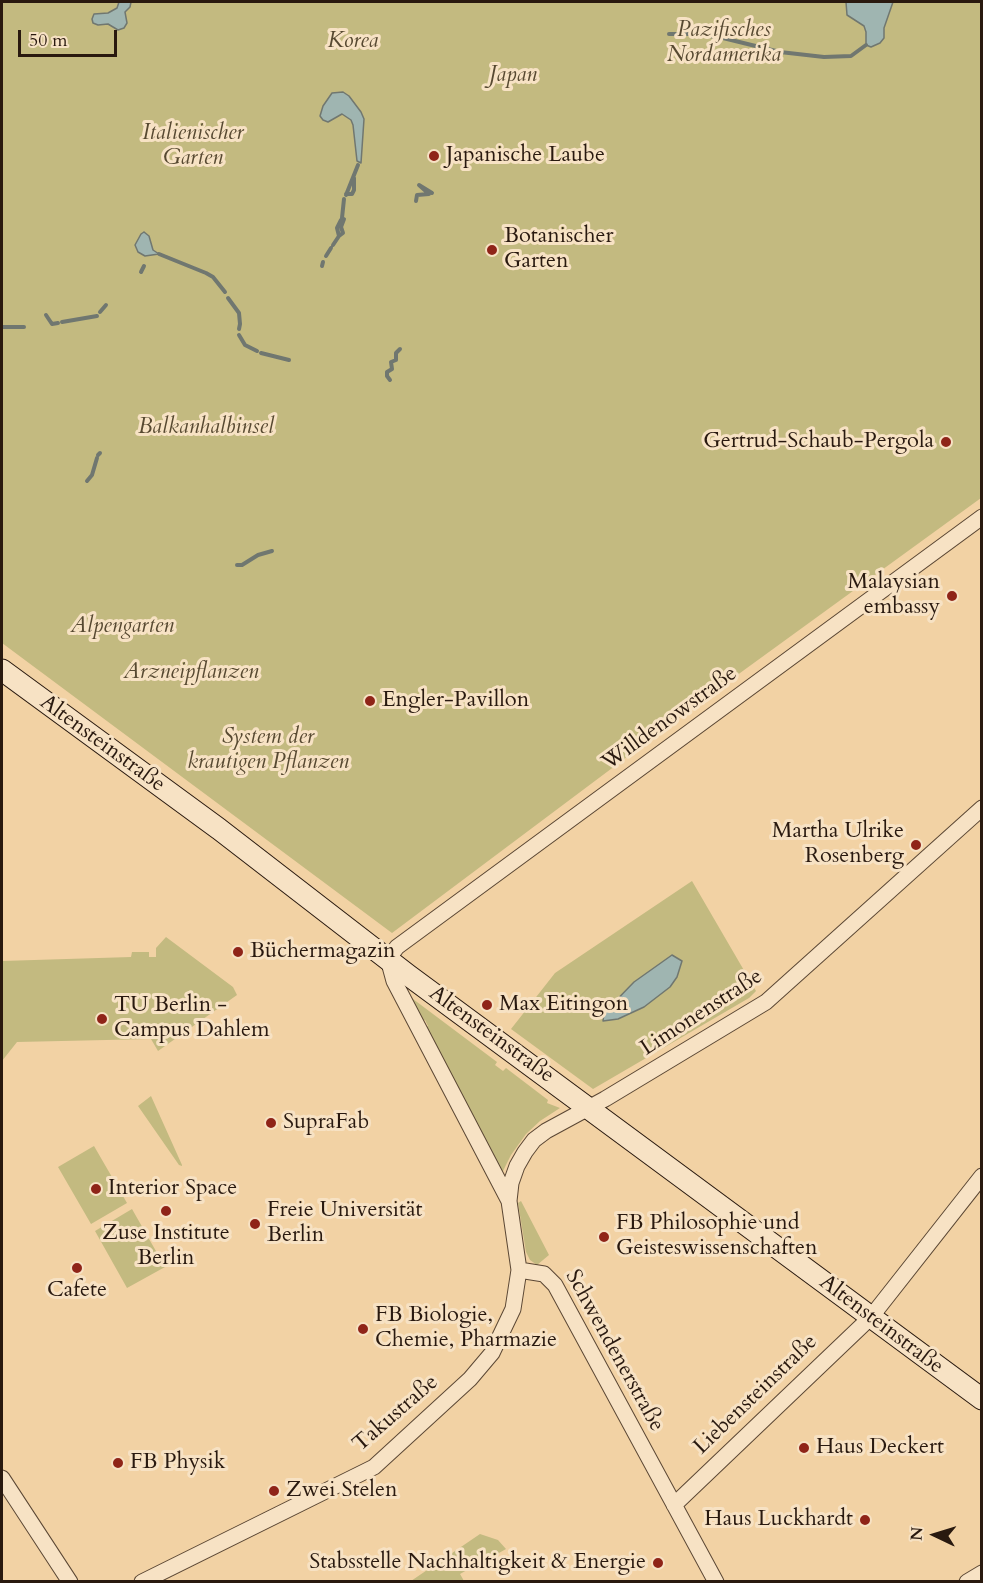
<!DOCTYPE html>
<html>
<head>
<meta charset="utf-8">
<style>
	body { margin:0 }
	#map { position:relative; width:983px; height:1583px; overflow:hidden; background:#f2d2a4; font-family:Cardo,serif }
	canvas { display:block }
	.frame { position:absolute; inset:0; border:3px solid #29190f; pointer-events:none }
	.north { position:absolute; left:905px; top:1505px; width:60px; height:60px; -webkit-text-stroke:4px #f7e2c4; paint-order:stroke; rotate:274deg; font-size:16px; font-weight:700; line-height:24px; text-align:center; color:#29190f }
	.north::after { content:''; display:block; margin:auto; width:21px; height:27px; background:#29190f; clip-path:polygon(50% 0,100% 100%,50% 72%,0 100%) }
	.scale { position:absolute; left:18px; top:30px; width:99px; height:27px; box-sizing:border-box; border:3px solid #29190f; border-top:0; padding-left:8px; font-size:18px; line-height:21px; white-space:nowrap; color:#29190f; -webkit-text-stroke:4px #f7e2c4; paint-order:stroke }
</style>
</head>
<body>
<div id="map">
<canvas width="983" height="1583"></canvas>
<div class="frame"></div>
<div class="north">N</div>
<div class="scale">50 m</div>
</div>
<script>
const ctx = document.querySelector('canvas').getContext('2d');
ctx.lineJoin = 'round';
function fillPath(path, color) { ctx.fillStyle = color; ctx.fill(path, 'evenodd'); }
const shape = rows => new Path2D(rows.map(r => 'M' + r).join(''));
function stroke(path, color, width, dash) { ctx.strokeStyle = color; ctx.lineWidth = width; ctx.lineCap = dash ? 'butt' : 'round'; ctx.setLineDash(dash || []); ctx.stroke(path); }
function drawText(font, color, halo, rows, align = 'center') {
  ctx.font = font + ' Cardo,serif'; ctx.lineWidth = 6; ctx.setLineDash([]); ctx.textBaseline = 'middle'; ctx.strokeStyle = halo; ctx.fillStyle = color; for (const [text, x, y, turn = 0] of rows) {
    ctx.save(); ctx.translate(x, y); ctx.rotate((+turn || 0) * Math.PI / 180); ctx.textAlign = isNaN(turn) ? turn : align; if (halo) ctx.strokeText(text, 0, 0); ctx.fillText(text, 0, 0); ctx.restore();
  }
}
fillPath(shape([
	[2,2,981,2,981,498,707,697,392,933,2,643],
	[692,881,756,991,749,998,593,1089,511,1029,555,973],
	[166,937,233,987,237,995,158,1051,151,1039,17,1042,2,1061,2,961,131,957,132,952,149,952,149,957,156,957,156,948],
	[405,993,497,1062,495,1065,503,1071,506,1068,548,1100,547,1103,560,1108,540,1121,526,1134,511,1155,502,1173,424,1028,428,1026,425,1020,421,1022],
	[151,1096,182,1165,182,1166,179,1165,138,1106],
	[94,1146,127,1203,91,1224,58,1167],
	[521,1201,549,1255,537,1265,530,1260,526,1252,518,1203],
	[132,1209,165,1267,127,1288,95,1231],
	[480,1534,498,1540,506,1549,490,1558,493,1563,491,1564,485,1554,479,1558,481,1562,460,1574,464,1581,411,1581]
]), '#c3ba80');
const water = shape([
	[119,2,131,2,130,7,125,12,127,23,124,28,118,30,108,24,98,25,93,23,92,19,94,14,108,13,117,8,119,2],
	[846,2,893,2,884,28,884,38,880,43,871,47,866,45,866,32,864,26,847,15,846,2],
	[343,92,349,96,361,112,364,119,361,163,357,161,353,125,351,120,342,114,328,122,323,120,320,116,323,106,332,93,343,92],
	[144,232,149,236,153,250,159,254,145,256,138,252,135,245,141,234,144,232],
	[672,955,682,961,677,977,670,987,644,1007,618,1019,603,1021,604,1013,634,982,672,955]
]);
fillPath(water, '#9fb5b1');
stroke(water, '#707770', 1.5);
stroke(shape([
	[669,34,677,34],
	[684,34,699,34],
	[703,35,716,37],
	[723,38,780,52,824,57,851,56,866,45],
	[346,194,352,194,354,190,354,178],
	[346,195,358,165],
	[416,201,417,195,429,194,419,185,432,193],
	[342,218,344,199],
	[339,236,343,233,341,227,344,219],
	[333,245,339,236,337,228,341,220],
	[159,254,206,273,213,277,225,292],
	[326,256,331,248],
	[322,266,323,262],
	[141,272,144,266],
	[228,298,239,313,240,324,239,329],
	[100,312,106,305],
	[46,315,52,324,58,323],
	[62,322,97,316],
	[2,327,24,327],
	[239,335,245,345,257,351],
	[261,353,289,360],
	[390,380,387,376,387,372,392,369,391,362,396,360,396,353,400,349],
	[98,455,100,453],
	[87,481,92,475,97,458],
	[237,565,242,565,258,555,272,551]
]), '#707770', 4);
const minor = shape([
	[509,1201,511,1183,517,1166,525,1152,534,1140,546,1131,605,1099,766,1002,982,808],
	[519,1270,544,1274,555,1285,716,1582],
	[2,1478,70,1582],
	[674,1505,871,1317,982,1176],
	[142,1582,374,1467,470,1379,492,1353,513,1309,519,1270,509,1201,394,981,388,959,397,947,982,517],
	[967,1582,982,1573]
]);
const secondary = shape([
	[2,670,219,829,408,975,982,1399]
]);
stroke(minor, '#5b4734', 17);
stroke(secondary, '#29190f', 23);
stroke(minor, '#f7e2c4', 15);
stroke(secondary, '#f7e2c4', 21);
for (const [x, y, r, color] of [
	[434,156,6,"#8f2418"],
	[492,250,6,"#8f2418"],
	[946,442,6,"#8f2418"],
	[952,596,6,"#8f2418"],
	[370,701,6,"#8f2418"],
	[916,845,6,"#8f2418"],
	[238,952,6,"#8f2418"],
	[487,1005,6,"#8f2418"],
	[102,1019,6,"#8f2418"],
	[271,1123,6,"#8f2418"],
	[96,1189,6,"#8f2418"],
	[166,1211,6,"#8f2418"],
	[255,1224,6,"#8f2418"],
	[604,1237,6,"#8f2418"],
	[77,1268,6,"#8f2418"],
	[363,1329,6,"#8f2418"],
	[804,1448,6,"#8f2418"],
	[118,1463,6,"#8f2418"],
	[274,1491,6,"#8f2418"],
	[865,1520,6,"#8f2418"],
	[658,1563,6,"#8f2418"]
]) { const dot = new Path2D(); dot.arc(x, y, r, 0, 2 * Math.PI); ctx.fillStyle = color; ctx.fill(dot); stroke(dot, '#f7e2c4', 2); }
drawText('italic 22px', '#574931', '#f7e2c4', [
	["Pazifisches",724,31],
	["Nordamerika",724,56],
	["Korea",353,42],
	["Japan",513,76],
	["Italienischer",193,134],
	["Garten",193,159],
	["Balkanhalbinsel",206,428],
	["Alpengarten",122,627],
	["Arzneipflanzen",191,673],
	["System der",268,738],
	["krautigen Pflanzen",268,763]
]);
drawText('22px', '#29190f', '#f7e2c4', [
	["Japanische Laube",446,156],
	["Botanischer",504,237],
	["Garten",504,262],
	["Gertrud-Schaub-Pergola",934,442,"right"],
	["Malaysian",940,583,"right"],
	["embassy",940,608,"right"],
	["Engler-Pavillon",382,701],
	["Martha Ulrike",904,832,"right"],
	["Rosenberg",904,857,"right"],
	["Büchermagazin",250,952],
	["Max Eitingon",499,1005],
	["TU Berlin -",114,1006],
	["Campus Dahlem",114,1031],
	["SupraFab",283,1123],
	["Interior Space",108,1189],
	["Freie Universität",267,1211],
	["Berlin",267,1236],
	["FB Philosophie und",616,1224],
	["Geisteswissenschaften",616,1249],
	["Zuse Institute",166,1234,"center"],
	["Berlin",166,1259,"center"],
	["Cafete",77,1291,"center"],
	["FB Biologie,",375,1316],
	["Chemie, Pharmazie",375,1341],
	["Haus Deckert",816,1448],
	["FB Physik",130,1463],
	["Zwei Stelen",286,1491],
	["Haus Luckhardt",853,1520,"right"],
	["Stabsstelle Nachhaltigkeit & Energie",646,1563,"right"]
], 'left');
drawText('22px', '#29190f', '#f7e2c4', [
	["Willdenowstraße",670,719,-36],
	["Altensteinstraße",102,744,36],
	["Limonenstraße",702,1013,-33],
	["Altensteinstraße",491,1035,36],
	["Altensteinstraße",881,1325,37],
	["Schwendenerstraße",614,1351,61],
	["Liebensteinstraße",756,1395,-44],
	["Takustraße",396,1414,-41]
]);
</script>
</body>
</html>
